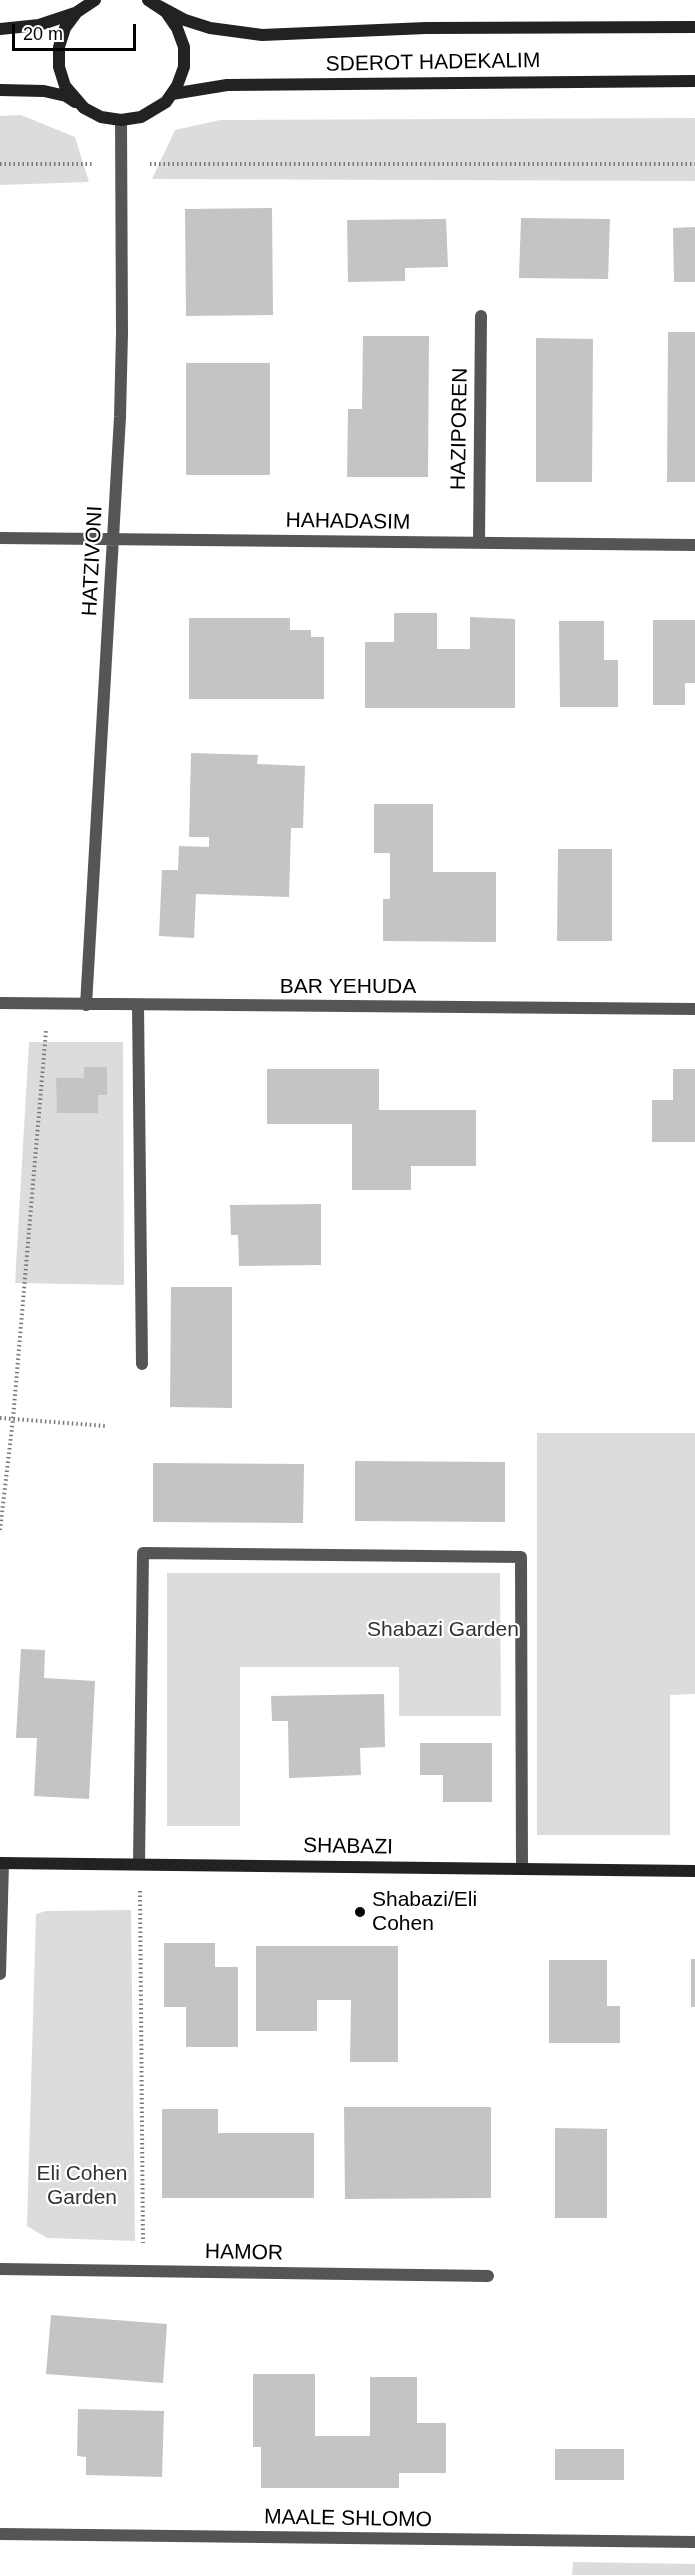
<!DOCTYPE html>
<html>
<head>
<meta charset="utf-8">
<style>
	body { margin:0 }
	#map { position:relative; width:695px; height:2575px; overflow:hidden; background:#fff; font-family:Arial,sans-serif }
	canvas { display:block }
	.scale { position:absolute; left:12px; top:24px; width:124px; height:27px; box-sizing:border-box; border:3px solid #000; border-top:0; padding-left:8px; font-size:18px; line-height:21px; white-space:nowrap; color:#000; -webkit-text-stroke:4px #fff; paint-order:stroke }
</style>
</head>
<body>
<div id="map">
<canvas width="695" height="2575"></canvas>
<div class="scale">20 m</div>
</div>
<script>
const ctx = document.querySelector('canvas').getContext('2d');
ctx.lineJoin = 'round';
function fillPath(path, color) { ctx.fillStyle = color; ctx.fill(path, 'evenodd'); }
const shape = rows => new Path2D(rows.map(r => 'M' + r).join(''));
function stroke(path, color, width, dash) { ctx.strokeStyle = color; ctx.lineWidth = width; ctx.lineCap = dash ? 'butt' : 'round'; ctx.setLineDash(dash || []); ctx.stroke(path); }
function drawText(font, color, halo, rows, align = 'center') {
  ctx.font = font + ' Arial,sans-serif'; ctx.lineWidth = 4.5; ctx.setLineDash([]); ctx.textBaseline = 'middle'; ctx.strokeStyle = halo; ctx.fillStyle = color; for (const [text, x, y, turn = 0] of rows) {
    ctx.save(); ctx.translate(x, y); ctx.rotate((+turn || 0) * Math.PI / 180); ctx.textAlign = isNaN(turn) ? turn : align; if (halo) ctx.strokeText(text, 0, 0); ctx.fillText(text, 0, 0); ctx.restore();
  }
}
fillPath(shape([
	[21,115,75,137,89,182,0,185,0,116],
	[695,118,695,181,152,179,175,130,220,120],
	[29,1042,123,1042,124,1285,15,1283],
	[537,1433,695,1433,695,1694,670,1695,670,1835,537,1835],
	[167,1573,500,1573,501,1716,399,1716,399,1667,240,1667,240,1826,167,1826],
	[131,1910,135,2241,47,2238,27,2226,36,1914,46,1911],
	[573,2562,695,2564,695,2575,572,2575]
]), '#dcdcdc');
fillPath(shape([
	[272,208,273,315,186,316,185,209],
	[521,218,610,219,608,279,519,278],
	[446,219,448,267,405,268,405,281,348,282,347,220],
	[695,227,695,282,674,282,673,228],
	[668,332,695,332,695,482,667,482],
	[363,336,429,336,428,477,347,477,348,409,362,409],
	[536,338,593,339,592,482,536,482],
	[186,363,270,363,270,475,186,475],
	[394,613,437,613,437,649,470,649,470,617,515,619,515,708,365,708,365,642,394,642],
	[189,618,290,618,290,630,311,630,311,637,324,637,324,699,189,699],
	[653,620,695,620,695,683,685,683,685,705,653,705],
	[559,621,604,621,604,660,618,660,618,707,560,707],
	[191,753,258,755,257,764,305,766,303,828,291,828,289,897,196,894,194,938,159,936,162,870,178,870,179,846,209,847,209,837,189,837],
	[374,804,433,804,433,872,496,872,496,942,383,941,383,899,390,899,390,853,374,853],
	[558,849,612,849,612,941,557,941],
	[84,1067,107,1067,107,1095,98,1095,98,1113,57,1113,56,1078,84,1078],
	[267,1069,379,1069,379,1110,476,1110,476,1166,411,1166,411,1190,352,1190,352,1124,267,1124],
	[673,1069,695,1069,695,1142,652,1142,652,1100,673,1100],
	[321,1204,321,1265,239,1266,238,1235,231,1235,230,1205],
	[171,1287,232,1287,232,1408,170,1407],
	[355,1461,505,1462,505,1522,355,1521],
	[153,1463,304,1464,303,1523,153,1522],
	[21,1649,45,1650,44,1678,95,1681,89,1799,34,1796,37,1738,16,1738],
	[384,1694,385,1747,360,1748,361,1775,289,1778,288,1721,272,1721,271,1696],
	[420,1743,492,1743,492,1802,443,1802,443,1775,420,1775],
	[164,1943,215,1943,215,1967,238,1967,238,2047,186,2047,186,2007,164,2007],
	[256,1946,398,1946,398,2062,350,2062,351,2000,317,2000,317,2031,256,2031],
	[691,1959,695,1959,695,2007,691,2007],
	[549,1960,607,1960,607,2006,620,2006,620,2043,549,2043],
	[344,2107,491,2107,491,2198,345,2199],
	[162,2109,218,2109,218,2133,314,2133,314,2198,162,2198],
	[555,2128,607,2129,607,2218,555,2218],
	[51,2315,167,2324,163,2383,46,2374],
	[253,2374,315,2374,315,2436,370,2436,370,2377,417,2377,417,2423,446,2423,446,2473,399,2473,399,2488,261,2488,261,2447,253,2447],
	[78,2409,164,2411,162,2477,86,2475,86,2457,77,2456],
	[555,2449,624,2449,624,2480,555,2480]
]), '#c4c4c4');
stroke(shape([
	[0,164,94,164],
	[150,164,695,164],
	[0,1418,106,1426],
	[0,1530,13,1419,46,1031],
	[140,1891,143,2243]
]), '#777', 4, [1.5, 3]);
stroke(shape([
	[138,1006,142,1364],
	[139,1863,143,1553,521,1557,522,1869]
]), '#555', 12);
stroke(shape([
	[0,538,695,545],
	[479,543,481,316],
	[0,1003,695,1009],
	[86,1005,120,417,122,333,121,120],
	[0,1974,3,1863],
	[0,2269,488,2276],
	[0,2534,695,2542]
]), '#555', 12);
stroke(shape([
	[95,0,77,12,65,28,59,47,59,67,65,86,84,108,101,117,121,120,141,117,166,102,177,86,184,67,184,47,177,28,166,12,148,0],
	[159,6,185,20,210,28,262,35,426,28,695,27],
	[0,29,39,25,75,13],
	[0,90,44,91,66,96,75,102],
	[172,94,227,85,695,81],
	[0,1863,695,1871]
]), '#222', 12);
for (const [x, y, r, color] of [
	[360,1912,6,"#000"]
]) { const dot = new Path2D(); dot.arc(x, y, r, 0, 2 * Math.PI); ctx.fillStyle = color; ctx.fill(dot); stroke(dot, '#fff', 2); }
drawText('21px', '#000', '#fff', [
	["SDEROT HADEKALIM",433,63,-1],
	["HAZIPOREN",460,429,-89],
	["HAHADASIM",348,522,1],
	["HATZIVONI",93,561,-87],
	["BAR YEHUDA",348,987],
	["SHABAZI",348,1847,1],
	["HAMOR",244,2253,1],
	["MAALE SHLOMO",348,2519,1]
]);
drawText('21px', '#333', '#fff', [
	["Shabazi Garden",443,1630],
	["Eli Cohen",82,2174],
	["Garden",82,2198]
]);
drawText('21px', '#000', '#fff', [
	["Shabazi/Eli",372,1900],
	["Cohen",372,1924]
], 'left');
</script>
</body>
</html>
